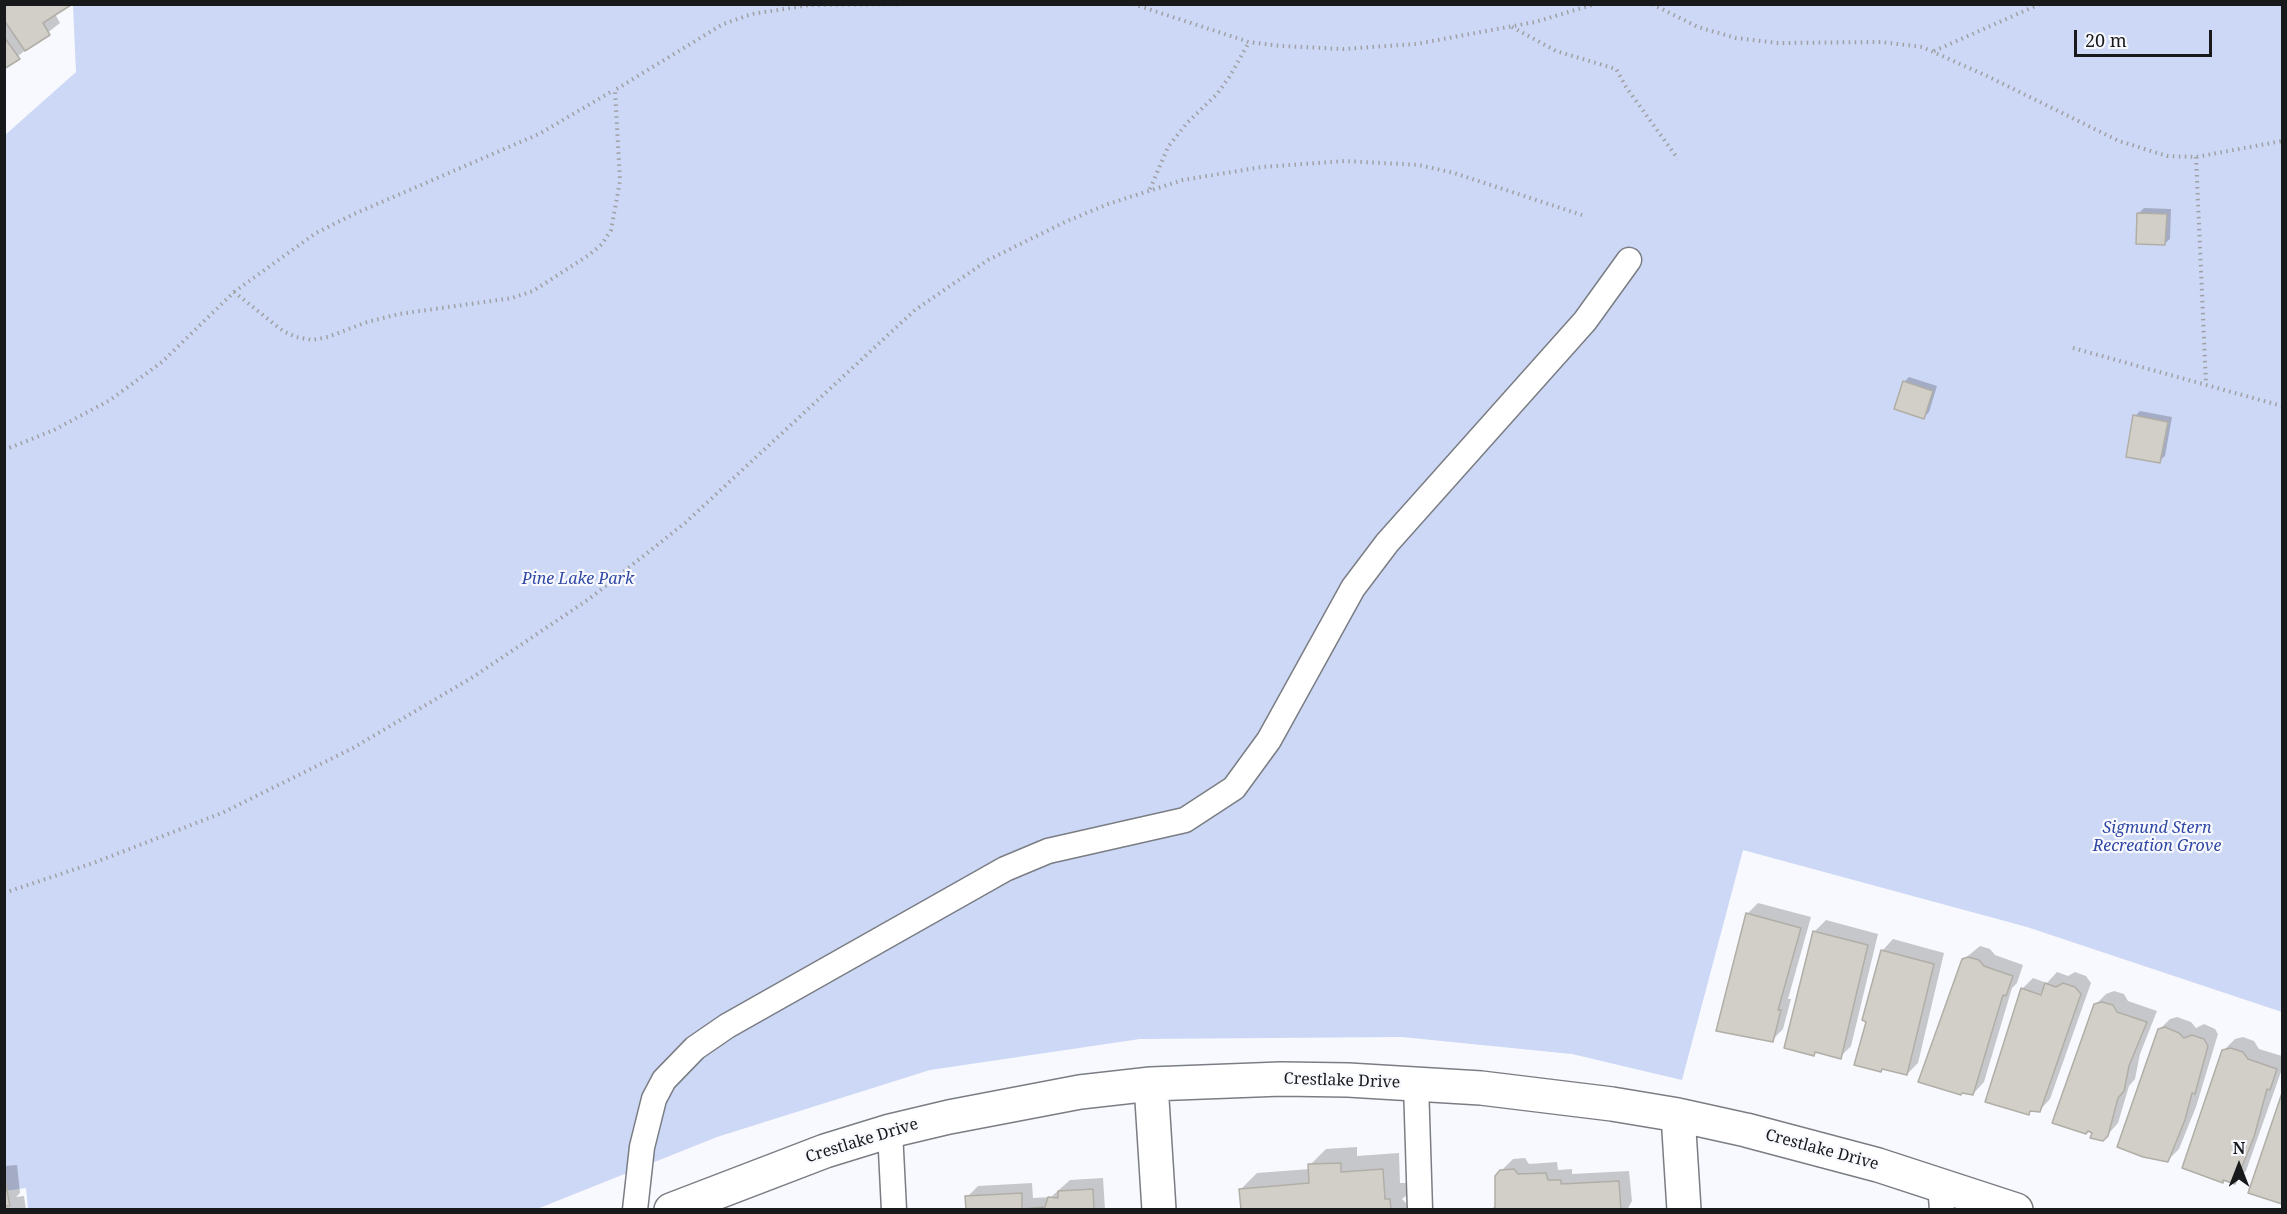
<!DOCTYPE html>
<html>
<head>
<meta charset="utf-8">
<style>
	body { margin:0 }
	#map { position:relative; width:2287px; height:1214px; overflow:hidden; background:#f8f9fe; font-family:"Noto Serif",serif }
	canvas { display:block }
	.frame { position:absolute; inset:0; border:6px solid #18191b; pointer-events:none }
	.north { position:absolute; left:2209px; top:1136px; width:60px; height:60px; -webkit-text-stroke:4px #f8f9fe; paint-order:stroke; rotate:0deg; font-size:16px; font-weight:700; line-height:24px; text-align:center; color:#18191b }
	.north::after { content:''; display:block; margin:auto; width:21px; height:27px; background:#18191b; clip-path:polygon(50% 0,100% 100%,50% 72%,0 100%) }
	.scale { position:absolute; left:2074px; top:30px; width:138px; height:27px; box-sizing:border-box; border:3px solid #18191b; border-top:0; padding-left:8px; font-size:18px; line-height:21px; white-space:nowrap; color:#18191b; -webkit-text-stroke:4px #f8f9fe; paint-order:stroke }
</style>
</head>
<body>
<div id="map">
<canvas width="2287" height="1214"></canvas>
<div class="frame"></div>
<div class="north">N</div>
<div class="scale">20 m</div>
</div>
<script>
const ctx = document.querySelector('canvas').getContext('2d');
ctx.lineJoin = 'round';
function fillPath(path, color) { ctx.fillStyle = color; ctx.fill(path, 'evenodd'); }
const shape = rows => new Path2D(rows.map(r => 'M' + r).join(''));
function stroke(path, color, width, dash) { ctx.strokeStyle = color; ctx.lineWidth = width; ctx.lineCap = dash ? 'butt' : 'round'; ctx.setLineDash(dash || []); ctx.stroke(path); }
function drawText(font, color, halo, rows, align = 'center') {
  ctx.font = font + ' "Noto Serif",serif'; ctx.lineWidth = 4.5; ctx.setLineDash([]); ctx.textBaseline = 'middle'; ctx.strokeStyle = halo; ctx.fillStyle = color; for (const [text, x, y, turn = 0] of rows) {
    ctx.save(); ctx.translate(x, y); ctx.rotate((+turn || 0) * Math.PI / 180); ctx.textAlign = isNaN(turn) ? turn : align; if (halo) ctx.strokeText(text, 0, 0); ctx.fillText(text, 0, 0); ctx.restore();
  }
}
fillPath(shape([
	[73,5,2282,5,2282,1012,2027,927,1743,850,1682,1080,1572,1054,1402,1037,1140,1039,930,1070,717,1137,537,1209,28,1209,26,1188,4,1191,4,136,76,72]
]), '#ccd8f5');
fillPath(shape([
	[4,4,55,14,60,23,4,67],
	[2144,208,2171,209,2170,239,2164,244,2139,213],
	[1909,377,1937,386,1929,412,1924,417,1904,382],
	[2140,411,2172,417,2165,456,2159,461,2135,416],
	[1758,903,1811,917,1788,999,1791,999,1783,1029,1772,1040,1747,914],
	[1826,920,1878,934,1851,1046,1840,1057,1817,1051,1814,1055,1815,931],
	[1893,939,1944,953,1918,1063,1907,1074,1884,1067,1880,1071,1868,1021,1882,951],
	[1980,946,1990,949,1995,955,2023,965,2017,983,2012,988,1984,1082,1973,1094,1963,960],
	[2057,972,2068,976,2075,972,2086,976,2091,983,2050,1099,2039,1111,2032,1109,2028,1114,2022,989,2033,978,2047,983],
	[2114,991,2124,994,2128,1001,2157,1011,2140,1054,2135,1079,2129,1086,2118,1123,2103,1140,2095,1005,2106,994],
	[2177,1017,2191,1022,2196,1028,2204,1024,2215,1029,2218,1034,2196,1107,2179,1149,2168,1160,2159,1030,2170,1019],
	[2243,1037,2254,1041,2259,1049,2282,1056,2282,1069,2246,1171,2235,1182,2225,1179,2222,1182,2223,1051,2235,1039],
	[2282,1097,2282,1202,2249,1192],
	[1357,1147,1357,1156,1399,1153,1400,1183,1406,1183,1407,1195,1402,1199,1406,1203,1407,1210,1241,1210,1241,1189,1257,1173,1310,1169,1310,1165,1326,1149],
	[1525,1158,1529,1164,1557,1162,1558,1170,1572,1169,1572,1174,1629,1171,1632,1201,1627,1210,1491,1210,1497,1203,1496,1176,1513,1159],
	[17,1165,20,1193,16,1197,24,1196,26,1210,4,1210,4,1166],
	[1103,1178,1105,1210,967,1210,967,1197,978,1186,1032,1183,1033,1198,1051,1197,1070,1180]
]), '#0003');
const building = shape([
	[4,4,71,4,71,5,43,23,50,35,25,51,4,20,4,4],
	[4,37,20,59,4,69,4,37],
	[2137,213,2167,214,2165,245,2136,244,2137,213],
	[1903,381,1933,391,1924,419,1894,409,1903,381],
	[2133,415,2168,422,2160,463,2126,457,2133,415],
	[1746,913,1801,928,1778,1010,1781,1010,1773,1042,1716,1031,1746,913],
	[1813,931,1868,945,1841,1059,1815,1052,1814,1056,1784,1048,1813,931],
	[1881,950,1934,964,1907,1075,1882,1069,1881,1072,1854,1065,1866,1022,1862,1020,1881,950],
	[1968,957,1979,960,1984,966,2013,976,2006,996,2003,995,1973,1095,1962,1093,1961,1095,1918,1082,1962,959,1968,957],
	[2045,983,2056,987,2063,983,2075,987,2081,994,2040,1112,2030,1111,2029,1115,1985,1102,2021,988,2041,995,2045,983],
	[2102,1002,2113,1005,2117,1012,2147,1022,2129,1066,2124,1091,2118,1098,2108,1136,2103,1141,2090,1138,2092,1133,2088,1131,2086,1134,2052,1123,2094,1004,2102,1002],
	[2165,1027,2179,1033,2184,1038,2192,1035,2204,1039,2208,1046,2195,1094,2192,1093,2185,1120,2168,1162,2143,1157,2117,1147,2158,1029,2165,1027],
	[2231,1048,2243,1052,2248,1059,2277,1069,2270,1090,2267,1089,2254,1137,2235,1184,2223,1180,2223,1183,2182,1168,2222,1050,2231,1048],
	[2282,1093,2282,1204,2248,1193,2282,1093],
	[1341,1163,1341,1172,1383,1169,1385,1199,1390,1199,1391,1210,1241,1210,1239,1189,1309,1183,1308,1164,1341,1163],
	[1514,1169,1518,1174,1546,1173,1548,1180,1561,1180,1561,1184,1619,1181,1621,1210,1495,1210,1495,1176,1500,1170,1514,1169],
	[4,1175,10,1206,4,1206,4,1175],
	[1093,1189,1094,1210,966,1210,965,1196,1022,1193,1022,1209,1045,1207,1048,1197,1058,1198,1058,1191,1093,1189]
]);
fillPath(building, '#d1cfc7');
stroke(building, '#b0aea7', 1.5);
const service = shape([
	[1416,1084,1420,1210],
	[890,1131,894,1210],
	[1940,1184,1942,1210],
	[635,1210,642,1147,654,1099,664,1080,695,1048,727,1026,1005,869,1048,851,1185,820,1234,788,1269,740,1353,588,1387,543,1585,321,1629,260]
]);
const minor = shape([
	[1151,1084,1159,1210],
	[1678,1115,1684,1210],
	[671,1210,825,1151,890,1131,949,1117,1080,1092,1151,1084,1281,1079,1348,1080,1481,1088,1612,1104,1678,1115,1746,1130,1878,1165,2016,1210]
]);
stroke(service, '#7a7d83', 27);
stroke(minor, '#7a7d83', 36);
stroke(shape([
	[1133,4,1249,42,1281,46,1343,49,1416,44,1535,22,1595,4],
	[1652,4,1698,27,1736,38,1778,43,1881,42,1922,47,1987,76,2119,141,2167,156,2196,157,2282,141],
	[1512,27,1556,51,1616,69,1626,87,1678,159],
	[1934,51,2040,4],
	[2196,157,2206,384],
	[1150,189,1168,147,1187,123,1217,94,1230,76,1249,42],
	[234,292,316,233,354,214,539,134,614,90],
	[2073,348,2282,406],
	[4,450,54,430,110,400,162,362,234,292,283,331,296,337,312,340,328,337,367,322,399,314,512,298,533,291,589,255,602,244,611,230,620,181,615,90,723,24,752,14,810,5,911,4],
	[4,893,96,862,222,813,353,748,473,677,589,599,685,523,915,310,988,260,1065,222,1108,204,1183,180,1262,167,1345,161,1419,165,1454,173,1582,215]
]), '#9fa0a3', 4, [1.5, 4.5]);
stroke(service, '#fff', 24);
stroke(minor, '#fff', 33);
drawText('italic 16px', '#3048a4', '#f8f9fe', [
	["Pine Lake Park",578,579],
	["Sigmund Stern",2157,828],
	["Recreation Grove",2157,846]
]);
drawText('16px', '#18191b', '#f8f9fe', [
	["Crestlake Drive",1342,1081,2],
	["Crestlake Drive",862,1141,-17],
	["Crestlake Drive",1822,1150,15]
]);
</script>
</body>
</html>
